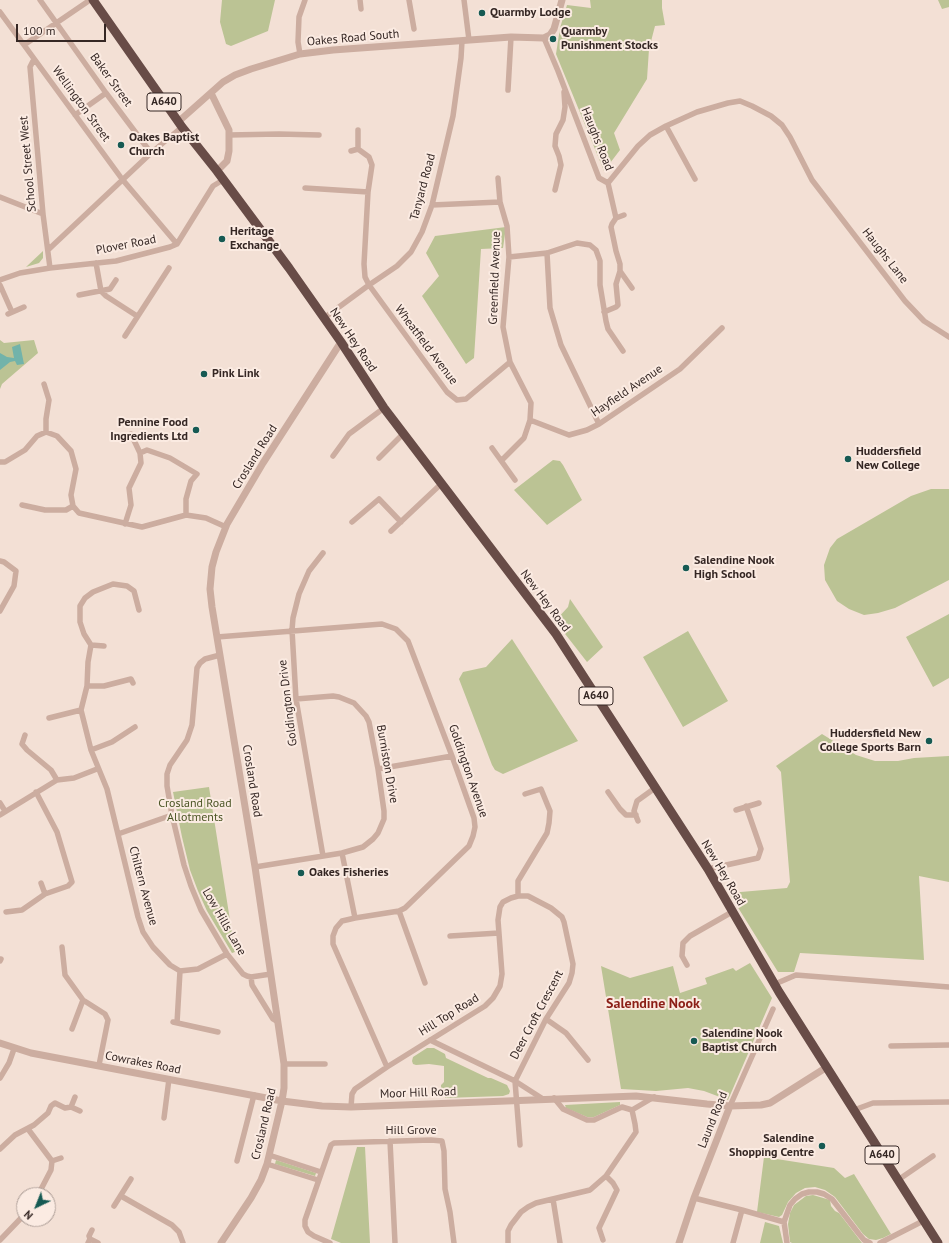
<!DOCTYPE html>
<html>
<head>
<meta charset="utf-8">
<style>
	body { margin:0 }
	#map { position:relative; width:949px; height:1243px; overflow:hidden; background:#f3e0d5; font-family:"PT Sans",sans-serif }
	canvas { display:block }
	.north { position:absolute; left:16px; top:1187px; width:40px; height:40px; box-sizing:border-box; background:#fbebe2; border:1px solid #ac9d96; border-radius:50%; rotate:223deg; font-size:11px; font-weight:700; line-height:16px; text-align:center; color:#352724 }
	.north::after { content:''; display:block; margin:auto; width:14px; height:18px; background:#165a53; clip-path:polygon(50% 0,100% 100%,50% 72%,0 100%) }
	.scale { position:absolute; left:16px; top:24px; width:90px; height:18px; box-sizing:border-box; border:2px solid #352724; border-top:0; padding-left:5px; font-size:12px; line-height:14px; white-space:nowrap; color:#352724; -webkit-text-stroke:3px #fbebe2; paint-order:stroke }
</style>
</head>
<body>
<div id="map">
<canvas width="949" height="1243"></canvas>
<div class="north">N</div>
<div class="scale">100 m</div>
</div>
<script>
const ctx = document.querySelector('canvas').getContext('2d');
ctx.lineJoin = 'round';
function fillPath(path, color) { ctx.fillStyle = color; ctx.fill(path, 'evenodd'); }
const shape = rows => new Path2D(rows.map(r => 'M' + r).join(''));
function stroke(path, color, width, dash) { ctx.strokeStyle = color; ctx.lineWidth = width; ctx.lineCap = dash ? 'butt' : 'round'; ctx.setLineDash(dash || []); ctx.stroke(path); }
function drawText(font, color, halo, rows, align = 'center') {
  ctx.font = font + ' "PT Sans",sans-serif'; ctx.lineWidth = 4; ctx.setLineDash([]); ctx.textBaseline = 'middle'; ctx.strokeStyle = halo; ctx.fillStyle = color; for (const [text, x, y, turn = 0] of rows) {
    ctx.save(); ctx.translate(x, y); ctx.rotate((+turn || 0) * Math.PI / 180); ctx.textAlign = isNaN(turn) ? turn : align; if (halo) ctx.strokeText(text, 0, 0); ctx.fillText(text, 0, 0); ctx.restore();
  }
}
fillPath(shape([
	[222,0,275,0,268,31,231,46,226,44,220,22],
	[590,0,662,0,662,8,665,25,655,26,649,49,647,79,614,133,620,150,604,171,556,54,560,28,567,5,591,8],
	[938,0,949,0,949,7,942,9],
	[506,227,503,248,481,249,474,358,466,364,422,296,439,276,426,253,435,236],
	[43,251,43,258,39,263,26,267],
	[0,340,4,343,34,340,38,353,2,384,0,389],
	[553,460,560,461,563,465,582,500,547,525,514,490],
	[931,489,949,489,949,580,895,608,878,613,864,615,849,609,837,601,825,580,824,565,830,548,837,539,911,496],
	[570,599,603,647,587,662,555,621,568,607],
	[949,614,949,678,933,687,906,637],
	[688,631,728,701,683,727,643,657],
	[512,639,578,741,503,774,495,770,492,765,459,679,463,672,486,667],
	[822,734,856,755,875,761,898,761,914,758,949,756,949,882,919,876,924,960,800,953,794,972,778,972,729,893,787,888,790,882,781,772,776,766],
	[209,787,235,952,232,953,207,911,198,891,190,870,182,837,173,792],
	[750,963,772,998,728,1100,704,1091,688,1088,656,1091,621,1089,601,966,630,978,673,966,680,993,707,984,705,978,733,968,736,971],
	[427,1048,434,1048,445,1054,446,1058,488,1078,491,1078,507,1085,510,1091,509,1094,503,1096,445,1098,445,1090,441,1090,441,1085,444,1082,444,1066,429,1064,416,1065,413,1064,412,1061,413,1057],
	[620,1102,620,1105,594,1117,587,1117,566,1108,565,1105],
	[357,1147,365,1147,370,1243,341,1243,331,1239],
	[764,1157,834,1168,845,1178,854,1174,891,1234,883,1238,876,1240,869,1239,863,1234,835,1197,825,1190,815,1187,805,1188,796,1193,788,1202,782,1215,779,1217,757,1212],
	[276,1160,316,1173,315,1176,275,1164],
	[813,1195,830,1200,831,1206,835,1211,839,1213,862,1243,792,1243,790,1242,788,1224,790,1213,794,1205,806,1196],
	[765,1222,779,1226,783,1243,760,1243]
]), '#bbc394');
fillPath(shape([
	[20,344,24,364,17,365,15,361,10,362,0,370,0,353,7,357,14,358,12,347]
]), '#72b3aa');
stroke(shape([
	[40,0,106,93,151,153],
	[360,0,361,9],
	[409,0,414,29],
	[464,0,469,40],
	[0,12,122,179,177,244],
	[544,38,558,71,599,178,608,183,638,146,650,135,666,126,697,112,728,103,740,101,752,106,771,116,782,125,790,137,812,180,905,301,924,321,949,337],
	[24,45,90,0],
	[300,54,298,42,299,17,305,0],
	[34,59,30,67,43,214,50,268],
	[508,90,511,37],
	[75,115,106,93],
	[666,126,695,179],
	[229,135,279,134,319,135],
	[358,149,358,130],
	[351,151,358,149,369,157,372,165,368,192,364,264,365,277,369,285,447,392,457,400,466,399,510,362],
	[498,178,500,202,507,226,509,257,503,327,510,362,531,403,530,420,524,438,502,460],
	[608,183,616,218,624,215],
	[305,188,368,192],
	[555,190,561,165,559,156,555,146,556,134,563,120,565,107,564,92],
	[0,197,43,214],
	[432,205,500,202],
	[616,218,612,224,611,227,616,251,620,264,620,271,632,288],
	[49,249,151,153,182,127],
	[547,253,550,308,561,345,599,424],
	[509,257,547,253,577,243,590,245,596,250,600,261,600,285,606,321,608,329,623,351],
	[96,263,101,291,106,296,137,316],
	[0,280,20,273,50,268,116,261,170,247,177,244,213,186,223,180],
	[0,285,12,312],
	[79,295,110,289,116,280],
	[604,312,616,307,618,305,616,284,620,271],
	[8,314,24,307],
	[324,318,369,285,397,266,411,252,422,232,432,205,453,116,461,58,462,41],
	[125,336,169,268],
	[44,384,49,400,46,419,46,432],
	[530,420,569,435,587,430,599,424,680,369,722,328],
	[492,448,515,480],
	[140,453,147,450,170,458,197,474,191,481,186,499,186,515],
	[333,456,349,434,384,408],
	[379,458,403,434],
	[0,462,5,462,25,450,37,436,46,432,57,436,71,451,76,469,71,495,73,506,79,513,142,527,186,515,206,518,226,527],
	[22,505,45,510,66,510,73,506],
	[352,522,379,499,401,522],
	[125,524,131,505,129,488,141,463,140,453,131,434],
	[391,531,441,484],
	[323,553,309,571,299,594,293,618,292,630,296,699,323,856],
	[0,561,4,562,16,571,14,586,0,611],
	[139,610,134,591,127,586,113,584,93,592,85,598,80,606,80,622,84,634,91,645,88,662,87,686,81,710,91,750,107,789,138,917,143,932,153,947,170,965,180,971,198,969,227,954],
	[217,637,382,624,396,629,408,641,452,756,474,818,475,827,473,836,469,846,405,908,399,911,355,918,342,921,336,928,333,936,333,944,387,1067],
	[91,645,104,646],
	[220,655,205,659,200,663,197,668,192,725,187,740,170,765,167,774,167,786,172,815,184,865,191,886,201,910,227,954,243,974,247,976,251,977,252,985,273,1019,278,1022],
	[87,686,104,686,131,679,133,683],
	[49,718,81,710],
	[25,735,22,744,27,750,51,770,57,780],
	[91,750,112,742,135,727],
	[378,769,452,756],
	[608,792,620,809,626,815,636,815],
	[0,803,5,811],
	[736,810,759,803],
	[0,815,57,780,74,778,97,769],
	[638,821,634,811,637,801,655,788],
	[118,834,172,815],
	[342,853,355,918],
	[255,867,342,853,363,847,373,839,378,833,384,819,384,811,378,769,369,722,366,716,354,703,339,697,333,696,296,699],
	[708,869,758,858,761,849,746,806],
	[41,883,45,894],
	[518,896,518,881,547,833,549,823,550,811,541,789,525,794],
	[399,911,425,983],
	[6,912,22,910,45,894,68,886,72,882,57,832,36,792],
	[450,936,499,933],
	[62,947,65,975,83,1000,105,1014,108,1020,99,1065],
	[0,961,1,959],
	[687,965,682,956,683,943,690,936,732,912],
	[251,977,271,974],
	[775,984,796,975,949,987],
	[546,1019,566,1033,588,1060],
	[173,1022,218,1032],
	[177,1023,180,971],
	[72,1029,83,1000],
	[430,1040,515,1081,543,1099],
	[891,1046,949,1045],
	[284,1064,325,1064],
	[0,1078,9,1063,14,1049],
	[554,1098,563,1109,587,1120,594,1120,622,1107,632,1110,654,1097],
	[730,1106,773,1009],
	[71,1107,75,1097],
	[351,1107,352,1094,355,1089,387,1067,485,1006,493,998,500,986,502,974,498,920,500,907,503,902,511,898,518,896,528,896,551,908,562,917,564,922,573,964,572,973,569,983,546,1019,515,1081,520,1145],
	[854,1110,873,1103,949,1102],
	[164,1118,169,1079],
	[28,1129,52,1161,51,1170,38,1195],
	[390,1141,395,1243],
	[0,1149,15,1135,34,1125,48,1113,51,1106,55,1103,65,1108,71,1107,80,1111],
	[269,1155,321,1172],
	[52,1161,61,1158],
	[237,1161,254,1095],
	[267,1164,318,1180],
	[898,1180,933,1156],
	[121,1196,172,1225,179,1232,183,1243],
	[694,1198,742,1210,784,1222],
	[553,1199,560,1243],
	[114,1206,131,1179],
	[90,1239,98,1243],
	[0,1240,24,1215],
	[603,1240,599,1228,617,1190,613,1183,606,1176],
	[88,1243,90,1239,89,1236,92,1230],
	[330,1243,314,1236,308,1232,305,1226,305,1220,331,1145,334,1143,431,1140,442,1141,444,1151,445,1189,450,1212,454,1243],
	[508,1243,508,1231,511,1225,521,1212,528,1207,536,1203,590,1190,606,1176,636,1132,635,1124,632,1110],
	[733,1243,742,1210],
	[787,1243,784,1222,790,1205,795,1199,802,1194,809,1192,817,1192,824,1194,832,1199,859,1234,864,1240,870,1243],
	[880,1243,923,1221]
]), '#ccada0', 5.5);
stroke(shape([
	[211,93,229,130,229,151,227,161,217,171],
	[178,122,223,82,235,75,251,69,300,54,333,50,511,37,544,38,550,35,554,29,562,0],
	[0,1043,31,1053,282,1101,322,1106,351,1107,636,1096,707,1104,730,1106,761,1105,770,1103,827,1067],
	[221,1243,251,1198,261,1180,267,1164,282,1101,284,1088,284,1064,255,867,212,607,210,589,212,567,216,552,227,524,263,463,341,342],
	[679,1243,694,1198,730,1106]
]), '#ccada0', 7);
stroke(shape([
	[93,0,182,127,217,171,289,268,341,342,384,408,556,634,708,869,779,992,938,1243]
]), '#684c47', 9);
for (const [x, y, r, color] of [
	[482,13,4,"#165a53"],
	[553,39,4,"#165a53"],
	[121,145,4,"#165a53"],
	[222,239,4,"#165a53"],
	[204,374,4,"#165a53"],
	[196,430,4,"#165a53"],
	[848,459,4,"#165a53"],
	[686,568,4,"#165a53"],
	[929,741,4,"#165a53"],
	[301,873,4,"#165a53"],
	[694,1041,4,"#165a53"],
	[822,1146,4,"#165a53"]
]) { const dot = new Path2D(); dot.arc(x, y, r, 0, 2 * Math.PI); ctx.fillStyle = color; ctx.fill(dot); stroke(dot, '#fbebe2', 1.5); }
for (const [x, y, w] of [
	[164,102,34],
	[596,696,34],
	[882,1155,34]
]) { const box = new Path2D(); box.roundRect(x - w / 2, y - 9, w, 18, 3); ctx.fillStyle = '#fbebe2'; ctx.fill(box); stroke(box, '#352724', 1); }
drawText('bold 11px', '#352724', null, [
	["A640",164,102],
	["A640",596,696],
	["A640",882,1155]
]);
drawText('bold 12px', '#352724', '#fbebe2', [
	["Quarmby Lodge",490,13],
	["Quarmby",561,32],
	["Punishment Stocks",561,46],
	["Oakes Baptist",129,138],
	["Church",129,152],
	["Heritage",230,232],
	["Exchange",230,246],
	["Pink Link",212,374],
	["Pennine Food",188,423,"right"],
	["Ingredients Ltd",188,437,"right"],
	["Huddersfield",856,452],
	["New College",856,466],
	["Salendine Nook",694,561],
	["High School",694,575],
	["Huddersfield New",921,734,"right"],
	["College Sports Barn",921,748,"right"],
	["Oakes Fisheries",309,873],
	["Salendine Nook",702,1034],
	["Baptist Church",702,1048],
	["Salendine",814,1139,"right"],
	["Shopping Centre",814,1153,"right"]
], 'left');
drawText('12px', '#352724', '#fbebe2', [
	["Oakes Road South",353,38,-5],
	["Baker Street",111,80,54],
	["Wellington Street",81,104,54],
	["Haughs Road",597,139,68],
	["School Street West",28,164,-95],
	["Tanyard Road",423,187,-75],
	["Plover Road",126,245,-11],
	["Haughs Lane",885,256,52],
	["Greenfield Avenue",495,278,-88],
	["New Hey Road",353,340,56],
	["Wheatfield Avenue",426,345,53],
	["Hayfield Avenue",627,391,-34],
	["Crosland Road",255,457,-58],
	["New Hey Road",545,601,53],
	["Goldington Drive",288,703,-97],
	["Burniston Drive",387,764,80],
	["Goldington Avenue",468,771,71],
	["Crosland Road",252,781,81],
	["New Hey Road",723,873,59],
	["Chiltern Avenue",143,886,75],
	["Low Hills Lane",224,922,60],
	["Hill Top Road",449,1015,-32],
	["Deer Croft Crescent",537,1015,-62],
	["Cowrakes Road",143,1063,11],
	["Moor Hill Road",418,1093,-2],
	["Laund Road",713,1120,-68],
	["Crosland Road",264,1124,-77],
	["Hill Grove",411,1131]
]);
drawText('12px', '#4c5626', '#fbebe2', [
	["Crosland Road",195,804],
	["Allotments",195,818]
]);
drawText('bold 14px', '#8b1e16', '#fbebe2', [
	["Salendine Nook",653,1004]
]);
</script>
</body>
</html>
